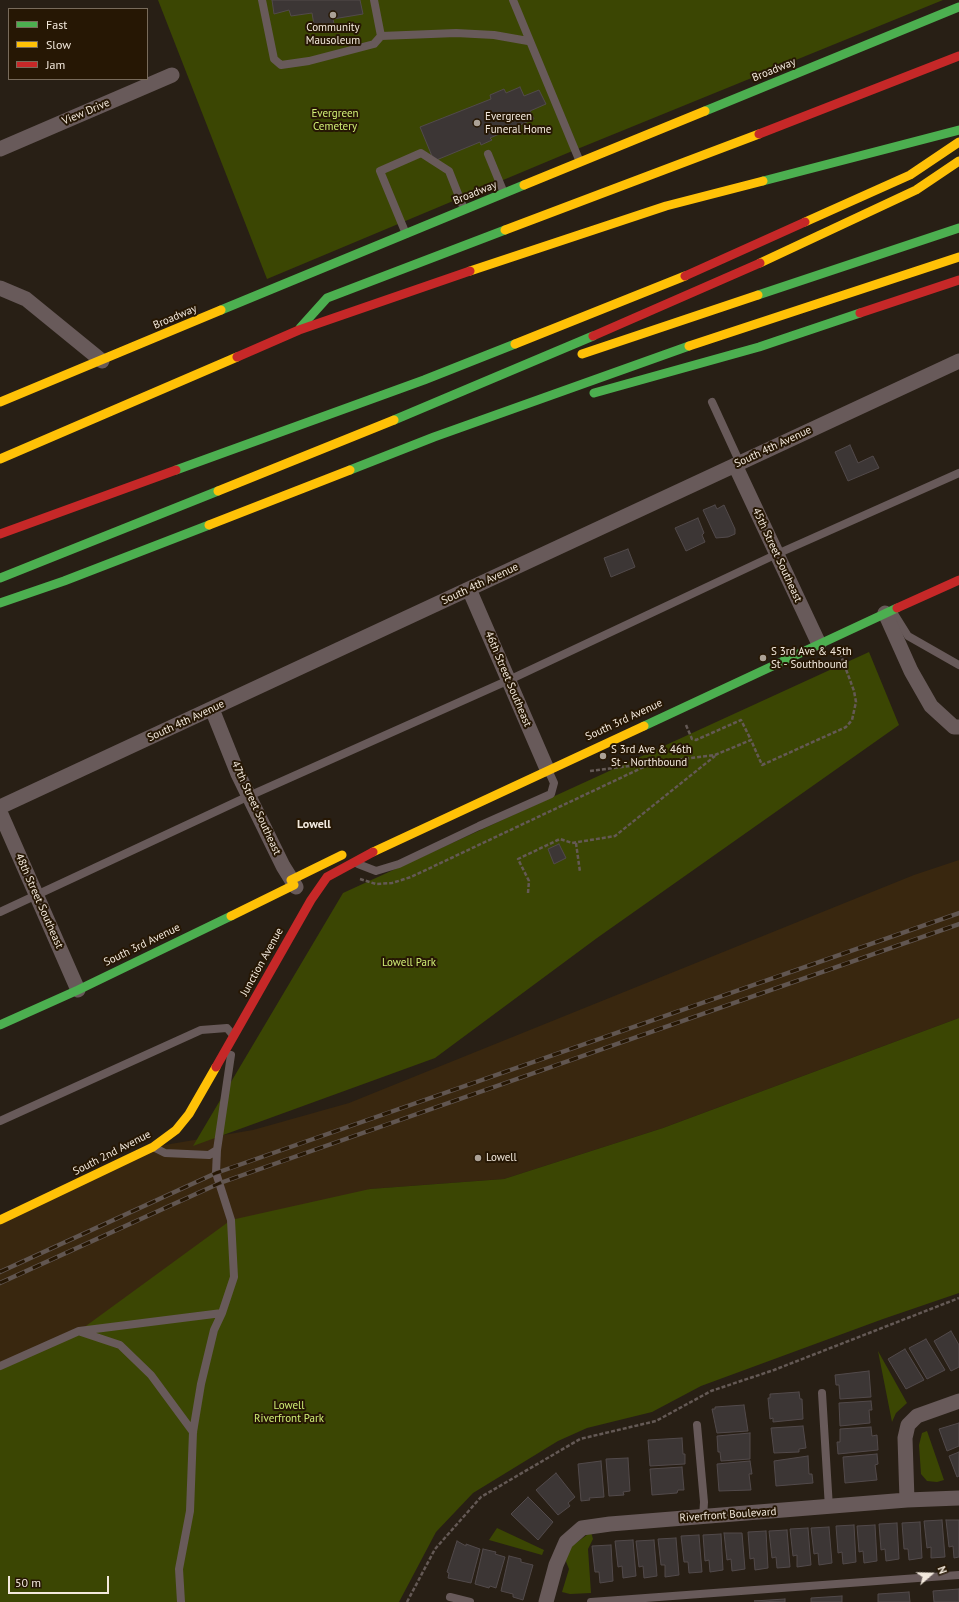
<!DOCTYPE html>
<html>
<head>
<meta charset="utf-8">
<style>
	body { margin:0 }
	#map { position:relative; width:959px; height:1602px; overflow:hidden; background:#281f15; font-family:"PT Sans",sans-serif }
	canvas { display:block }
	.legend { position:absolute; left:8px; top:8px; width:140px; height:72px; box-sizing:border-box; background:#261704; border:1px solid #786b5b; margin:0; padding:5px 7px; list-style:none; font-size:12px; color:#f3e9dd }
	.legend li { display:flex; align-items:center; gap:8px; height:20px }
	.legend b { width:20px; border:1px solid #786b5b }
	.north { position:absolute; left:911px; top:1554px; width:40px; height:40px; -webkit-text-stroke:3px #261704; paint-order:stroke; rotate:70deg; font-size:11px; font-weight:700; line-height:16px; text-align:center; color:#f3e9dd }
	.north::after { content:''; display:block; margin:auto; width:14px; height:18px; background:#f3e9dd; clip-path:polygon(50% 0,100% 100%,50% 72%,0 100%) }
	.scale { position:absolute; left:8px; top:1576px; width:101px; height:18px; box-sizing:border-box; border:2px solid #f3e9dd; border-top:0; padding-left:5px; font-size:12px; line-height:14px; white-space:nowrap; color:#f3e9dd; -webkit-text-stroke:3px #261704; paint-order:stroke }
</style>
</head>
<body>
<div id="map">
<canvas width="959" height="1602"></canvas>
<ul class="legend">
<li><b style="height:5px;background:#4caf50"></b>Fast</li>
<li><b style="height:5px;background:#ffc107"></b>Slow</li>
<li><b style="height:5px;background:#c62828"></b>Jam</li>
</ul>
<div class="north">N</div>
<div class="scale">50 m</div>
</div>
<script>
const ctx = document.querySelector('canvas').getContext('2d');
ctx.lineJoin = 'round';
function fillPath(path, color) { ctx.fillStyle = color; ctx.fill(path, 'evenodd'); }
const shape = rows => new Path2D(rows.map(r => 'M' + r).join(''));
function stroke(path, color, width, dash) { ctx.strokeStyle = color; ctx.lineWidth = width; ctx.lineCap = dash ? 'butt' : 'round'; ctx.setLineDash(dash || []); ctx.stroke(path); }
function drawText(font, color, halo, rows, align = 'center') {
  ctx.font = font + ' "PT Sans",sans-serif'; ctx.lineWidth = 4; ctx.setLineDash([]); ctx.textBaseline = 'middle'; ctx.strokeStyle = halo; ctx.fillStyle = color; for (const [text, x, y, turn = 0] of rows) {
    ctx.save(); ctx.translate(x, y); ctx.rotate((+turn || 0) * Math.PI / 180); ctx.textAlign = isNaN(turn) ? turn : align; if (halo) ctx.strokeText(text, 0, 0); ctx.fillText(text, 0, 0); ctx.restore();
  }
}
fillPath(shape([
	[959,860,959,1018,663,1128,504,1179,370,1189,79,1331,0,1366,0,1220,153,1147,253,1130,349,1103,914,875]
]), '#39270f');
fillPath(shape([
	[158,0,943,0,570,152,267,279],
	[869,652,899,725,597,938,435,1058,193,1146,343,893],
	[959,1018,959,1293,883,1319,701,1386,652,1412,587,1428,558,1441,473,1493,436,1532,399,1602,0,1602,0,1366,79,1331,231,1220,370,1189,504,1179,663,1128],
	[878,1351,907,1403,896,1413,892,1422],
	[927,1431,944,1480,937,1482,927,1481,921,1474,919,1445,922,1433],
	[497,1528,544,1550,542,1555,489,1540],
	[591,1532,593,1539,588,1549,591,1593,570,1594,562,1592,569,1569,565,1559,569,1548]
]), '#3b4603');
const building = shape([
	[272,0,360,0,363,14,333,19,335,29,315,31,312,13,291,16,289,10,274,14,272,0],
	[520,87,524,96,539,90,546,104,530,111,534,119,490,138,492,140,481,145,480,142,434,161,420,127,491,99,490,95,504,89,506,93,520,87],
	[850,445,858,463,873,456,879,468,848,481,835,452,850,445],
	[715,505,717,509,724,505,735,529,735,534,728,537,716,538,703,510,715,505],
	[698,518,704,533,702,535,705,542,686,551,675,528,698,518],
	[628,549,635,567,611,577,604,558,628,549],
	[559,844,566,858,554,864,548,849,559,844],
	[951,1331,959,1345,959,1367,951,1371,934,1341,951,1331],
	[926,1339,945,1370,927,1379,909,1348,926,1339],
	[905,1349,924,1380,906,1389,888,1359,905,1349],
	[869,1371,871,1397,840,1399,839,1385,836,1385,835,1375,869,1371],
	[799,1392,800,1399,802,1399,803,1419,773,1422,773,1418,770,1419,768,1398,770,1398,770,1394,799,1392],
	[871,1401,872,1410,869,1410,870,1423,840,1426,839,1403,871,1401],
	[744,1405,748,1431,717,1433,712,1409,715,1409,715,1407,744,1405],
	[959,1423,959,1446,947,1451,939,1429,959,1423],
	[803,1426,806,1448,799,1449,799,1452,774,1453,771,1428,803,1426],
	[871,1427,872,1436,877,1435,878,1450,838,1454,837,1442,840,1442,840,1429,871,1427],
	[750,1433,750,1459,721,1461,720,1452,718,1452,717,1436,750,1433],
	[682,1438,683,1454,685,1454,685,1464,650,1466,648,1440,682,1438],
	[959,1452,959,1476,957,1477,949,1456,959,1452],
	[877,1454,878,1464,875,1465,877,1480,845,1483,843,1457,877,1454],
	[808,1456,809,1474,812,1474,813,1483,776,1486,774,1461,808,1456],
	[628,1458,630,1491,623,1492,624,1495,609,1496,606,1459,628,1458],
	[601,1461,604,1497,589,1498,590,1500,581,1501,578,1464,601,1461],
	[750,1461,752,1474,749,1474,751,1490,719,1491,717,1464,750,1461],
	[682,1467,684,1490,678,1490,677,1493,652,1495,650,1469,682,1467],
	[556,1473,575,1497,568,1503,570,1506,558,1515,536,1490,556,1473],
	[528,1497,553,1522,538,1540,511,1514,528,1497],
	[942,1520,945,1557,931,1558,931,1547,927,1548,924,1521,942,1520],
	[946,1520,959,1520,959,1557,954,1558,953,1546,949,1547,946,1520],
	[920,1522,922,1558,909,1560,908,1549,904,1549,902,1523,920,1522],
	[897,1523,899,1559,886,1561,885,1549,881,1550,879,1524,897,1523],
	[854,1525,856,1562,843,1564,842,1552,838,1553,836,1526,854,1525],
	[875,1525,877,1561,864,1563,863,1551,859,1552,857,1526,875,1525],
	[829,1527,832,1563,819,1565,818,1553,814,1554,811,1528,829,1527],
	[808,1528,811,1565,797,1567,797,1555,793,1556,790,1529,808,1528],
	[787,1530,790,1567,777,1568,776,1557,772,1558,769,1531,787,1530],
	[766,1531,768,1568,755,1570,754,1558,750,1559,748,1532,766,1531],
	[724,1533,742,1533,745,1569,732,1571,731,1559,727,1560,724,1533],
	[721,1534,723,1570,710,1572,709,1560,705,1561,703,1535,721,1534],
	[699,1535,702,1572,689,1573,688,1562,684,1562,681,1536,699,1535],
	[676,1538,679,1575,665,1577,665,1565,661,1565,658,1539,676,1538],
	[633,1540,636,1576,623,1578,622,1566,618,1567,615,1541,633,1540],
	[654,1540,657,1576,644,1578,643,1566,639,1567,636,1541,654,1540],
	[457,1541,466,1546,466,1544,480,1549,471,1583,448,1578,449,1573,447,1572,457,1541],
	[611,1545,613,1581,600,1583,599,1572,595,1572,592,1546,611,1545],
	[483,1549,496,1552,495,1554,505,1557,496,1588,490,1586,489,1588,475,1584,483,1549],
	[509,1556,521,1559,521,1562,533,1565,523,1600,513,1597,513,1594,501,1591,509,1556],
	[959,1589,959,1602,934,1602,933,1591,959,1589],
	[909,1592,910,1602,878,1602,878,1594,909,1592],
	[842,1596,842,1602,811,1602,811,1598,842,1596],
	[785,1599,785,1602,754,1601,785,1599]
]);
fillPath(building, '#3c3635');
stroke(building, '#524a4b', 1);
stroke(shape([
	[686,725,692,739,696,740,741,720,751,740],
	[590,771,715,755,751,740,762,765,846,727,852,720,856,702,854,691,840,653],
	[576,843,580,872],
	[360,879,376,884,392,883,411,877,650,764],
	[528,893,529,881,518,859,520,858,560,839,572,843,615,836,715,756],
	[407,1602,435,1549,481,1497,580,1439,656,1421,711,1391,774,1370,959,1298]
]), '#645955', 2.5, [4, 2]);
stroke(shape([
	[262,0,274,59,281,65,309,61,374,44,381,36,374,0],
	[513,0,580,162],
	[381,36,456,33,494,35,528,41],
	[488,154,504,193],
	[406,234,380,171,421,153,449,171,464,209],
	[712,402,740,463],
	[893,612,908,636,959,665],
	[358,864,376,871,399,864,479,826,551,794,554,783,549,772],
	[0,912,249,796,509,680,777,554,959,473],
	[0,1121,201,1030,227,1028,232,1034],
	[155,1148,165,1153,209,1155,217,1150,231,1055],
	[81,1332,120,1345,151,1375,193,1432],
	[0,1366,79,1331,222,1313,234,1277,231,1220,216,1173,217,1150],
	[822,1393,829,1508],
	[697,1425,704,1502,703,1518],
	[450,1597,470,1602],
	[181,1602,179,1569,190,1511,193,1432,201,1384,214,1330,222,1313],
	[591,1602,959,1575]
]), '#685a5a', 8);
stroke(shape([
	[0,149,172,75],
	[0,288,26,299,102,361],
	[735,465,819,644],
	[469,589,547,769],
	[885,613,911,671,931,706,954,727,959,727],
	[212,709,238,774,283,866,296,887],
	[0,807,959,361],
	[0,812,78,990],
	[907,1500,905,1438,908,1425,917,1416,959,1401],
	[546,1602,556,1565,566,1542,582,1528,610,1524,907,1500,959,1498]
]), '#685a5a', 15);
stroke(shape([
	[705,111,959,7],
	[763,181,959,130],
	[758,295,959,228],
	[221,310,524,185],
	[300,328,327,298,505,230],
	[594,393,759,347,860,313],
	[394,420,593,336],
	[176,470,424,380,515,344],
	[350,470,434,437,689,346],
	[0,578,218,491],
	[0,603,64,581,209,525],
	[644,726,897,608],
	[0,1025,78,990,231,916]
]), '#4caf50', 9);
stroke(shape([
	[524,185,705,111],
	[805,222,910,175,959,142],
	[505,230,759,134],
	[760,263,916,190,959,161],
	[470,271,666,206,763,181],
	[515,344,685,276],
	[689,346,959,257],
	[582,354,758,295],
	[0,402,221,310],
	[0,459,237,357],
	[218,491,394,420],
	[209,525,350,470],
	[373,852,644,726],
	[291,880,342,855],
	[231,916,294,885],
	[0,1220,153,1147,176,1130,189,1114,216,1067]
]), '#ffc107', 9);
stroke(shape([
	[759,134,959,56],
	[685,276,805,222],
	[860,313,959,280],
	[593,336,760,263],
	[237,357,299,330,470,271],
	[0,534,176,470],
	[897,608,959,580],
	[216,1067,311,900,327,877,373,852]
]), '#c62828', 9);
const rail = shape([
	[0,1272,216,1173,959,913],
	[0,1283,220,1183,959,924]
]);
stroke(rail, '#615651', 4.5);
stroke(rail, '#261704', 3, [9]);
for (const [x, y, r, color] of [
	[333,15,4,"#aca297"],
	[477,123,4,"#aca297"],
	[763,658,4,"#aca297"],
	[603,756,4,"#aca297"],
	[478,1158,4,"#aca297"]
]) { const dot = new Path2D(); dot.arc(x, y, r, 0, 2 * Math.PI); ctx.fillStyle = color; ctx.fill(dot); stroke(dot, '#261704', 1.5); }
drawText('11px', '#f3e9dd', '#261704', [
	["Community",333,28,"center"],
	["Mausoleum",333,41,"center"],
	["Evergreen",485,117],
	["Funeral Home",485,130],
	["S 3rd Ave & 45th",771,652],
	["St - Southbound",771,665],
	["S 3rd Ave & 46th",611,750],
	["St - Northbound",611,763],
	["Lowell",486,1158]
], 'left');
drawText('11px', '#f3e9dd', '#261704', [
	["Broadway",774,70,-22],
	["View Drive",86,112,-23],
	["Broadway",475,193,-22],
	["Broadway",175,317,-23],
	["South 4th Avenue",773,447,-25],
	["45th Street Southeast",777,555,65],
	["South 4th Avenue",480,584,-25],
	["46th Street Southeast",508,679,67],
	["South 3rd Avenue",624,720,-25],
	["South 4th Avenue",186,721,-25],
	["47th Street Southeast",256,808,65],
	["48th Street Southeast",39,901,66],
	["South 3rd Avenue",142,945,-26],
	["Junction Avenue",262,962,-61],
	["South 2nd Avenue",112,1153,-27],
	["Riverfront Boulevard",728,1515,-4]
]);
drawText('11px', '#d1ef76', '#261704', [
	["Evergreen",335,114],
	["Cemetery",335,127],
	["Lowell Park",409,963],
	["Lowell",289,1406],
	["Riverfront Park",289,1419]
]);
drawText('bold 12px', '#f3e9dd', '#261704', [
	["Lowell",314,825]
]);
</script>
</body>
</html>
